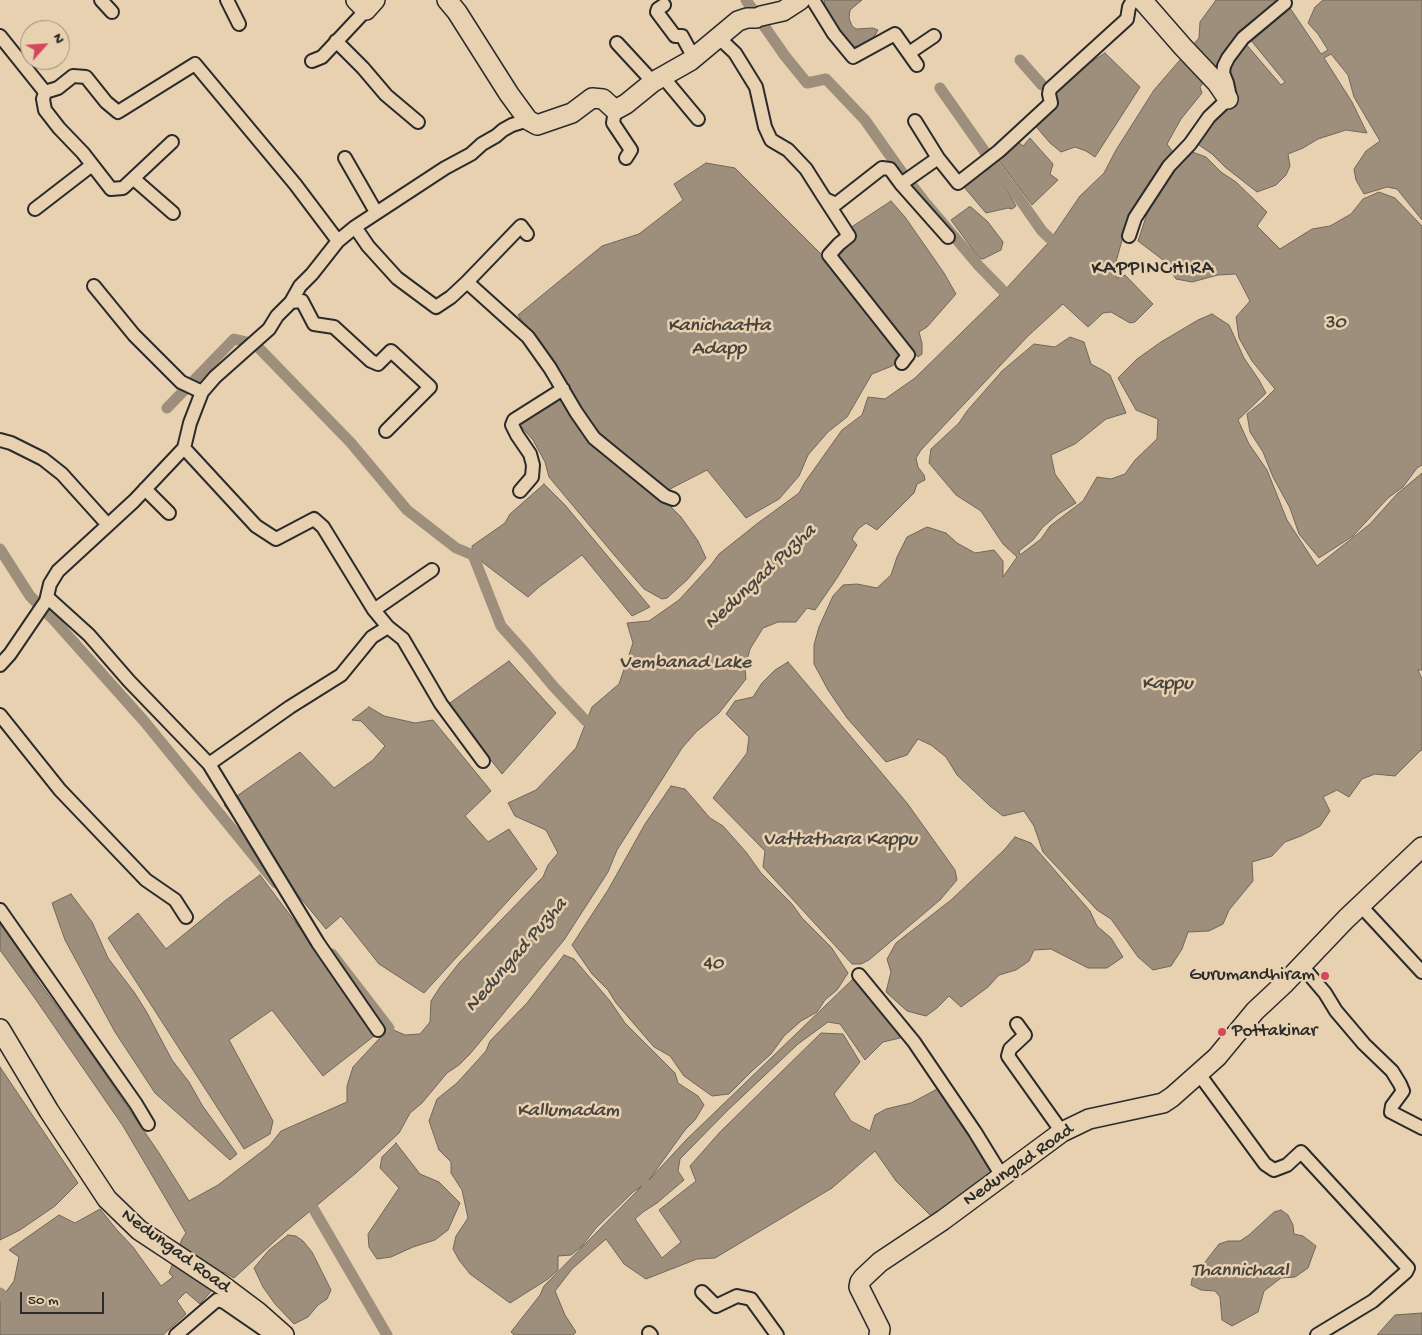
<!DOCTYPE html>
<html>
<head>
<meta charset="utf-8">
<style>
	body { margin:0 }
	#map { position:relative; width:1422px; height:1335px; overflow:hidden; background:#e7d1b0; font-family:"Gochi Hand",sans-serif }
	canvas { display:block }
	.north { position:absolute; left:20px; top:20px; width:50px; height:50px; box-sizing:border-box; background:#e7d1b0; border:1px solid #9c8f7b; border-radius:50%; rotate:64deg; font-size:14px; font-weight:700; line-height:20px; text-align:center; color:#2b2b2b }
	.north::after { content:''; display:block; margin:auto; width:18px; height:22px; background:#d1495b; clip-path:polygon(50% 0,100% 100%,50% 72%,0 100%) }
	.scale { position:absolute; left:20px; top:1292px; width:84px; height:22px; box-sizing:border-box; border:2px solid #2b2b2b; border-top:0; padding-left:6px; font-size:15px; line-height:18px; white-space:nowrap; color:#2b2b2b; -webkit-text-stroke:4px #e7d1b0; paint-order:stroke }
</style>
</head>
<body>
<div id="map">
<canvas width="1422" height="1335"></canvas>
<div class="north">N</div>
<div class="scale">50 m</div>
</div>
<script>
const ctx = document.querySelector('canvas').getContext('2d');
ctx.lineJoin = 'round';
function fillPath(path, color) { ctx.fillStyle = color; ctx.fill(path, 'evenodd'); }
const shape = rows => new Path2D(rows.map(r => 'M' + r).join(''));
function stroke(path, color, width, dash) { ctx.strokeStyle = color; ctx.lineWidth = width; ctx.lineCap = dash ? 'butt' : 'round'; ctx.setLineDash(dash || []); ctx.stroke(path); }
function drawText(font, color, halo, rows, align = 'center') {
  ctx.font = font + ' "Gochi Hand",sans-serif'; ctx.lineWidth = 5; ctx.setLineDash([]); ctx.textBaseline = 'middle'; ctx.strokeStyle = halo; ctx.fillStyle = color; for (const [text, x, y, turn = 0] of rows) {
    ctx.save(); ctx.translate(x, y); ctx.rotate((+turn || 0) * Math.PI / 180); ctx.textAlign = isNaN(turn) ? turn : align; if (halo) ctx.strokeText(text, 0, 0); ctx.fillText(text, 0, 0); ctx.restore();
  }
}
const water = shape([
	[824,0,862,0,850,10,849,18,852,26,856,29,873,28,878,30,874,37,861,45,851,48,828,18,824,0],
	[1216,0,1280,0,1243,30,1200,87,1202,93,1181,119,1167,144,1173,152,1126,226,1114,269,1115,274,1117,278,1125,275,1153,304,1135,322,1130,323,1111,312,1103,313,1088,327,1063,304,1028,336,921,450,916,458,918,467,924,475,925,480,917,484,914,493,877,530,866,523,858,529,852,539,857,545,837,578,815,610,807,608,796,622,778,622,763,628,750,649,745,667,746,679,719,713,696,732,682,748,617,850,608,872,564,940,470,1054,459,1065,447,1073,422,1103,410,1113,399,1133,356,1173,286,1231,234,1278,224,1272,213,1289,200,1304,186,1292,177,1301,186,1314,163,1335,0,1335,0,1300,14,1281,19,1257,9,1250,59,1215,75,1223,100,1209,117,1230,133,1247,161,1286,173,1277,169,1273,182,1239,186,1233,123,1126,34,997,0,950,0,924,27,961,39,982,90,1052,159,1153,189,1201,218,1185,269,1146,281,1131,347,1102,347,1086,353,1067,389,1028,405,1035,420,1034,430,1022,431,1001,440,987,460,962,543,877,548,865,558,853,546,830,515,816,508,803,536,790,576,748,592,707,619,684,633,643,627,623,649,621,679,600,711,565,719,554,758,523,799,493,805,482,842,430,862,415,868,397,885,399,915,378,1003,292,1048,243,1080,196,1104,173,1116,150,1154,90,1199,38,1200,22,1216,0],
	[1323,0,1422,0,1422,220,1397,189,1387,187,1364,194,1356,180,1354,169,1366,151,1380,141,1354,97,1348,75,1331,54,1324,58,1352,102,1367,133,1346,130,1318,139,1303,148,1288,154,1290,166,1286,175,1276,185,1257,192,1225,167,1212,154,1196,143,1217,114,1227,110,1235,101,1226,68,1245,43,1281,85,1285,82,1249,38,1284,8,1290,8,1321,54,1328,50,1318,34,1308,23,1315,7,1323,0],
	[1105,53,1140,87,1095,157,1086,151,1075,147,1061,152,1050,143,1033,123,1056,97,1055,91,1082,68,1105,53],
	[1013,138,1023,146,1030,138,1053,164,1050,174,1058,180,1032,205,994,154,1013,138],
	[1187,150,1206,157,1221,172,1236,182,1267,212,1257,226,1280,249,1312,229,1330,226,1351,214,1363,199,1379,192,1395,198,1422,226,1422,465,1417,468,1403,487,1388,498,1353,536,1319,558,1299,534,1290,508,1273,477,1263,452,1250,432,1247,414,1262,402,1275,389,1252,361,1239,338,1236,317,1250,301,1236,274,1218,275,1192,282,1176,279,1163,260,1138,241,1148,211,1165,178,1187,150],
	[706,163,735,168,827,260,904,356,892,366,872,374,847,417,828,432,808,455,799,476,779,499,746,518,707,470,668,490,625,456,595,428,518,315,602,246,639,234,683,200,674,184,706,163],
	[992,168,1008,192,1016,206,1012,209,1008,208,986,213,964,187,982,172,992,168],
	[891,201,905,217,944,273,956,294,927,327,919,332,922,343,922,354,918,357,833,254,847,230,891,201],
	[969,207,971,207,988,222,1003,242,1001,250,983,259,979,258,951,220,969,207],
	[1212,314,1229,325,1244,358,1259,380,1266,393,1238,420,1249,444,1267,470,1287,520,1317,566,1370,524,1397,494,1422,473,1422,670,1418,670,1422,679,1422,750,1419,752,1395,776,1375,774,1362,779,1349,797,1337,790,1323,797,1330,811,1320,826,1301,836,1285,842,1272,856,1252,862,1253,881,1229,910,1223,924,1209,931,1188,932,1182,949,1171,966,1153,970,1138,957,1111,919,1097,910,1043,852,1034,826,1024,811,1003,816,990,806,957,775,946,757,931,745,918,739,907,755,886,762,847,718,828,690,814,664,814,645,819,627,833,596,843,585,857,584,877,588,891,575,897,557,907,537,927,527,946,533,957,543,975,553,994,550,1003,561,1003,577,1017,557,1003,544,981,511,956,495,929,463,931,449,959,423,967,411,1002,371,1034,344,1055,347,1070,337,1084,342,1091,364,1104,371,1110,375,1126,413,1106,419,1075,444,1051,455,1055,474,1076,503,1058,514,1043,527,1033,540,1019,551,1020,555,1041,539,1050,526,1083,501,1097,477,1111,479,1125,474,1135,460,1157,439,1158,419,1136,410,1118,378,1137,359,1161,342,1198,320,1212,314],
	[559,394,681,517,698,541,706,558,687,580,667,598,662,599,644,589,615,556,549,477,545,462,533,440,518,423,559,394],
	[544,484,565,505,650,607,632,616,582,555,539,587,528,597,473,555,472,546,505,523,510,514,544,484],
	[509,661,556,713,502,774,447,705,509,661],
	[788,662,907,803,955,870,957,880,940,900,869,960,861,964,852,964,763,867,765,851,713,798,747,753,749,737,726,714,735,701,753,697,762,683,775,670,788,662],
	[369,707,384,716,415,723,433,720,491,791,465,816,488,842,509,829,537,869,424,993,379,964,341,916,326,929,224,805,300,752,334,788,373,760,385,746,361,721,352,720,369,707],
	[671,786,685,789,710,818,723,826,746,852,761,873,792,904,802,918,831,947,848,973,837,990,825,1000,817,1012,801,1021,784,1036,771,1054,753,1070,729,1094,712,1096,684,1076,670,1056,654,1047,616,1003,608,990,592,974,572,945,608,890,645,824,671,786],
	[1015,837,1031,843,1090,911,1097,926,1111,938,1123,957,1107,968,1088,968,1051,949,1034,950,1029,961,1016,970,999,975,988,987,961,1007,949,996,937,1008,926,1016,907,1011,886,992,891,972,887,959,896,943,951,900,1004,850,1015,837],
	[260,875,378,1033,323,1076,272,1010,229,1040,273,1121,270,1134,244,1149,108,938,138,913,166,949,226,900,260,875],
	[71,894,92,922,108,958,134,992,146,1011,172,1060,189,1082,202,1105,237,1154,230,1160,155,1093,115,1032,65,940,52,903,71,894],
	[564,955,574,959,610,1001,625,1023,675,1073,678,1083,698,1096,704,1105,695,1120,685,1130,649,1180,686,1140,854,978,891,1021,900,1038,883,1042,865,1060,840,1024,828,1022,798,1044,727,1111,680,1159,678,1171,684,1180,657,1203,643,1212,635,1219,662,1258,681,1242,659,1210,696,1181,690,1166,720,1132,821,1033,843,1034,860,1062,834,1094,851,1121,870,1131,875,1115,886,1109,911,1103,939,1088,979,1148,991,1173,946,1208,932,1217,896,1181,875,1151,832,1188,715,1258,697,1259,646,1279,624,1264,606,1239,572,1269,555,1291,565,1315,576,1332,573,1335,514,1335,511,1332,540,1295,544,1286,642,1186,633,1192,596,1228,582,1246,571,1255,558,1256,558,1270,548,1279,510,1303,470,1274,459,1260,453,1249,456,1236,468,1218,462,1190,451,1173,451,1162,439,1150,429,1121,437,1099,457,1083,486,1051,490,1041,527,1003,564,955],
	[0,1067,78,1183,55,1206,20,1230,0,1240,0,1067],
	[396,1143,420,1174,439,1182,460,1203,448,1230,435,1240,413,1247,391,1257,377,1259,369,1247,368,1234,399,1188,380,1168,382,1157,396,1143],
	[1281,1210,1288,1215,1293,1225,1294,1234,1303,1236,1316,1246,1308,1268,1295,1277,1281,1278,1264,1291,1258,1312,1232,1326,1222,1320,1220,1297,1215,1291,1201,1290,1191,1285,1192,1279,1219,1244,1228,1241,1240,1241,1249,1235,1274,1212,1281,1210],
	[288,1235,296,1236,303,1241,312,1252,331,1290,327,1299,318,1305,308,1317,294,1324,275,1304,263,1287,254,1268,269,1250,288,1235],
	[1422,1313,1422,1335,1377,1335,1395,1315,1422,1313]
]);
fillPath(water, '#9d8f7b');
stroke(water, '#6f675b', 1);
stroke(shape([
	[746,0,785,56,807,83,826,79,865,120,903,174,924,201,979,266,1014,302],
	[1020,60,1042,85],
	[940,88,985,152],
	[987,155,1014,191,1042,231,1062,250],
	[167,408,234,339,255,344,351,443,407,510,456,548,473,555,501,626,527,655,554,687,586,721],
	[0,549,30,596,53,619,144,721,276,883],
	[332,954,389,1028],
	[313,1208,387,1335],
	[0,1293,4,1297]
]), '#9d8f7b', 11);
const street = shape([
	[101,0,112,12],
	[227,0,239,24],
	[813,0,834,34,853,57,895,34,917,65],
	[664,5,658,9,657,12,675,36,682,36,694,58],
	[0,36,45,92],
	[718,37,735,53,756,87,765,127,771,140,788,150,806,169,825,199,836,204,882,168,890,169,901,184,948,237],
	[336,41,363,68,386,95,418,122],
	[617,43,653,82],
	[909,53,934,36],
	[312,61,322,57,366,10],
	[663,77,698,119],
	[45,92,58,88,73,76,86,77,106,102,118,112,195,64,295,184,338,241],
	[45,92,43,99,45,110,59,128,83,153,111,189,123,188,172,142],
	[615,110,613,123,631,150,626,158],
	[915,121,938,158],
	[345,158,376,212],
	[134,179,173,213],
	[901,184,938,158,958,183,999,151,1051,103,1049,94,1050,89,1127,19,1129,7,1133,0],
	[825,199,849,236,839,244,829,255,908,355,902,363],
	[35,209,92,165],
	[355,227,368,246,397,278,436,307,451,297,467,282,528,337,550,368,576,412,594,438,665,496,673,499],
	[1129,236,1135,218,1169,166,1190,144,1209,117,1230,97,1227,83,1223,73,1224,66,1228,58,1243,38,1285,3],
	[467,282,521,226,527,234],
	[94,286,134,335,181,382,202,392],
	[291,302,302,301,314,324,334,327,371,361,378,364,391,351,430,387,386,431],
	[0,440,11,443,43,459,62,474,108,525],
	[145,489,169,513],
	[520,491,532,477,533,465,530,454,517,435,512,425,514,420,563,389],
	[47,597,89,635,129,681,209,764,290,707,341,675,372,637,388,627,374,610,323,527,314,519,276,539,256,526,184,448],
	[374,610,432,570],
	[388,627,403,639,441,704,483,761],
	[0,665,10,654,46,601,50,584,58,571,134,501,184,448,190,423,202,392,215,377,269,329,277,316,291,302,300,286,312,274,338,241,355,227,445,168,471,154,482,144,496,136,503,130,512,125,528,120],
	[0,715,60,790,146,880,175,900,186,917],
	[209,764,318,943,378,1030],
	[1360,905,1422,972],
	[0,910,136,1104,148,1124],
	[1302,966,1325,993,1336,1011,1364,1044,1392,1071,1400,1084,1403,1091,1392,1106,1391,1112,1422,1128],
	[859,975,914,1042,975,1132,1002,1176],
	[1017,1024,1025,1035,1010,1049,1008,1056,1062,1132],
	[1199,1074,1265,1164,1274,1170,1287,1165,1301,1152,1408,1268,1406,1272,1373,1301,1317,1335],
	[702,1292,716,1306,737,1296,751,1299,777,1335],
	[649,1333,651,1335],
	[176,1335,217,1300,224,1302,272,1335]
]);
const secondary = shape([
	[356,0,366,10,375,0],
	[447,0,457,12,509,94,528,120,537,125,572,113,592,98,603,99,615,110,626,104,653,82,690,61,738,21,747,18,756,18],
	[1142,0,1183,47,1217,83,1228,99],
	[761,16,783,11,800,0],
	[0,1029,49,1111,107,1199,139,1230,222,1285,258,1312,284,1335],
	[879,1335,880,1329,859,1287,860,1282,863,1278,880,1262,943,1220,1062,1132,1089,1119,1163,1103,1172,1097,1217,1057,1255,1011,1285,983,1346,919,1422,847]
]);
stroke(street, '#2b2b2b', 16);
stroke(secondary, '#2b2b2b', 22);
stroke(street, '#e7d1b0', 12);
stroke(secondary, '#e7d1b0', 19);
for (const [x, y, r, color] of [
	[1325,976,5,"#d1495b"],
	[1222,1032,5,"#d1495b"]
]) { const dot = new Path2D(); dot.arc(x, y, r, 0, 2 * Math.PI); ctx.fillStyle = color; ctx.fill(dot); stroke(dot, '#e7d1b0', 2); }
drawText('19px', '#2b2b2b', '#e7d1b0', [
	["Gurumandhiram",1315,976],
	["Pottakinar",1232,1032,"left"]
], 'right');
drawText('19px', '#2b2b2b', '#e7d1b0', [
	["Nedungad Road",1019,1166,-35],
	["Nedungad Road",175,1252,36]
]);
ctx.letterSpacing = '1px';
drawText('20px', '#2b2b2b', '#e7d1b0', [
	["KAPPINCHIRA",1153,270]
]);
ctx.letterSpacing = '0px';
drawText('italic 20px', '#48443f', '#e7d1b0', [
	["30",1335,324],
	["Kanichaatta",719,327],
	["Adapp",719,350],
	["Nedungad Puzha",761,578,-43],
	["Vembanad Lake",685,664],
	["Kappu",1167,685],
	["Vattathara Kappu",840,841],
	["Nedungad Puzha",517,956,-49],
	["40",713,965],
	["Kallumadam",568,1112],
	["Thannichaal",1240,1272]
]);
</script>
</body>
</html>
